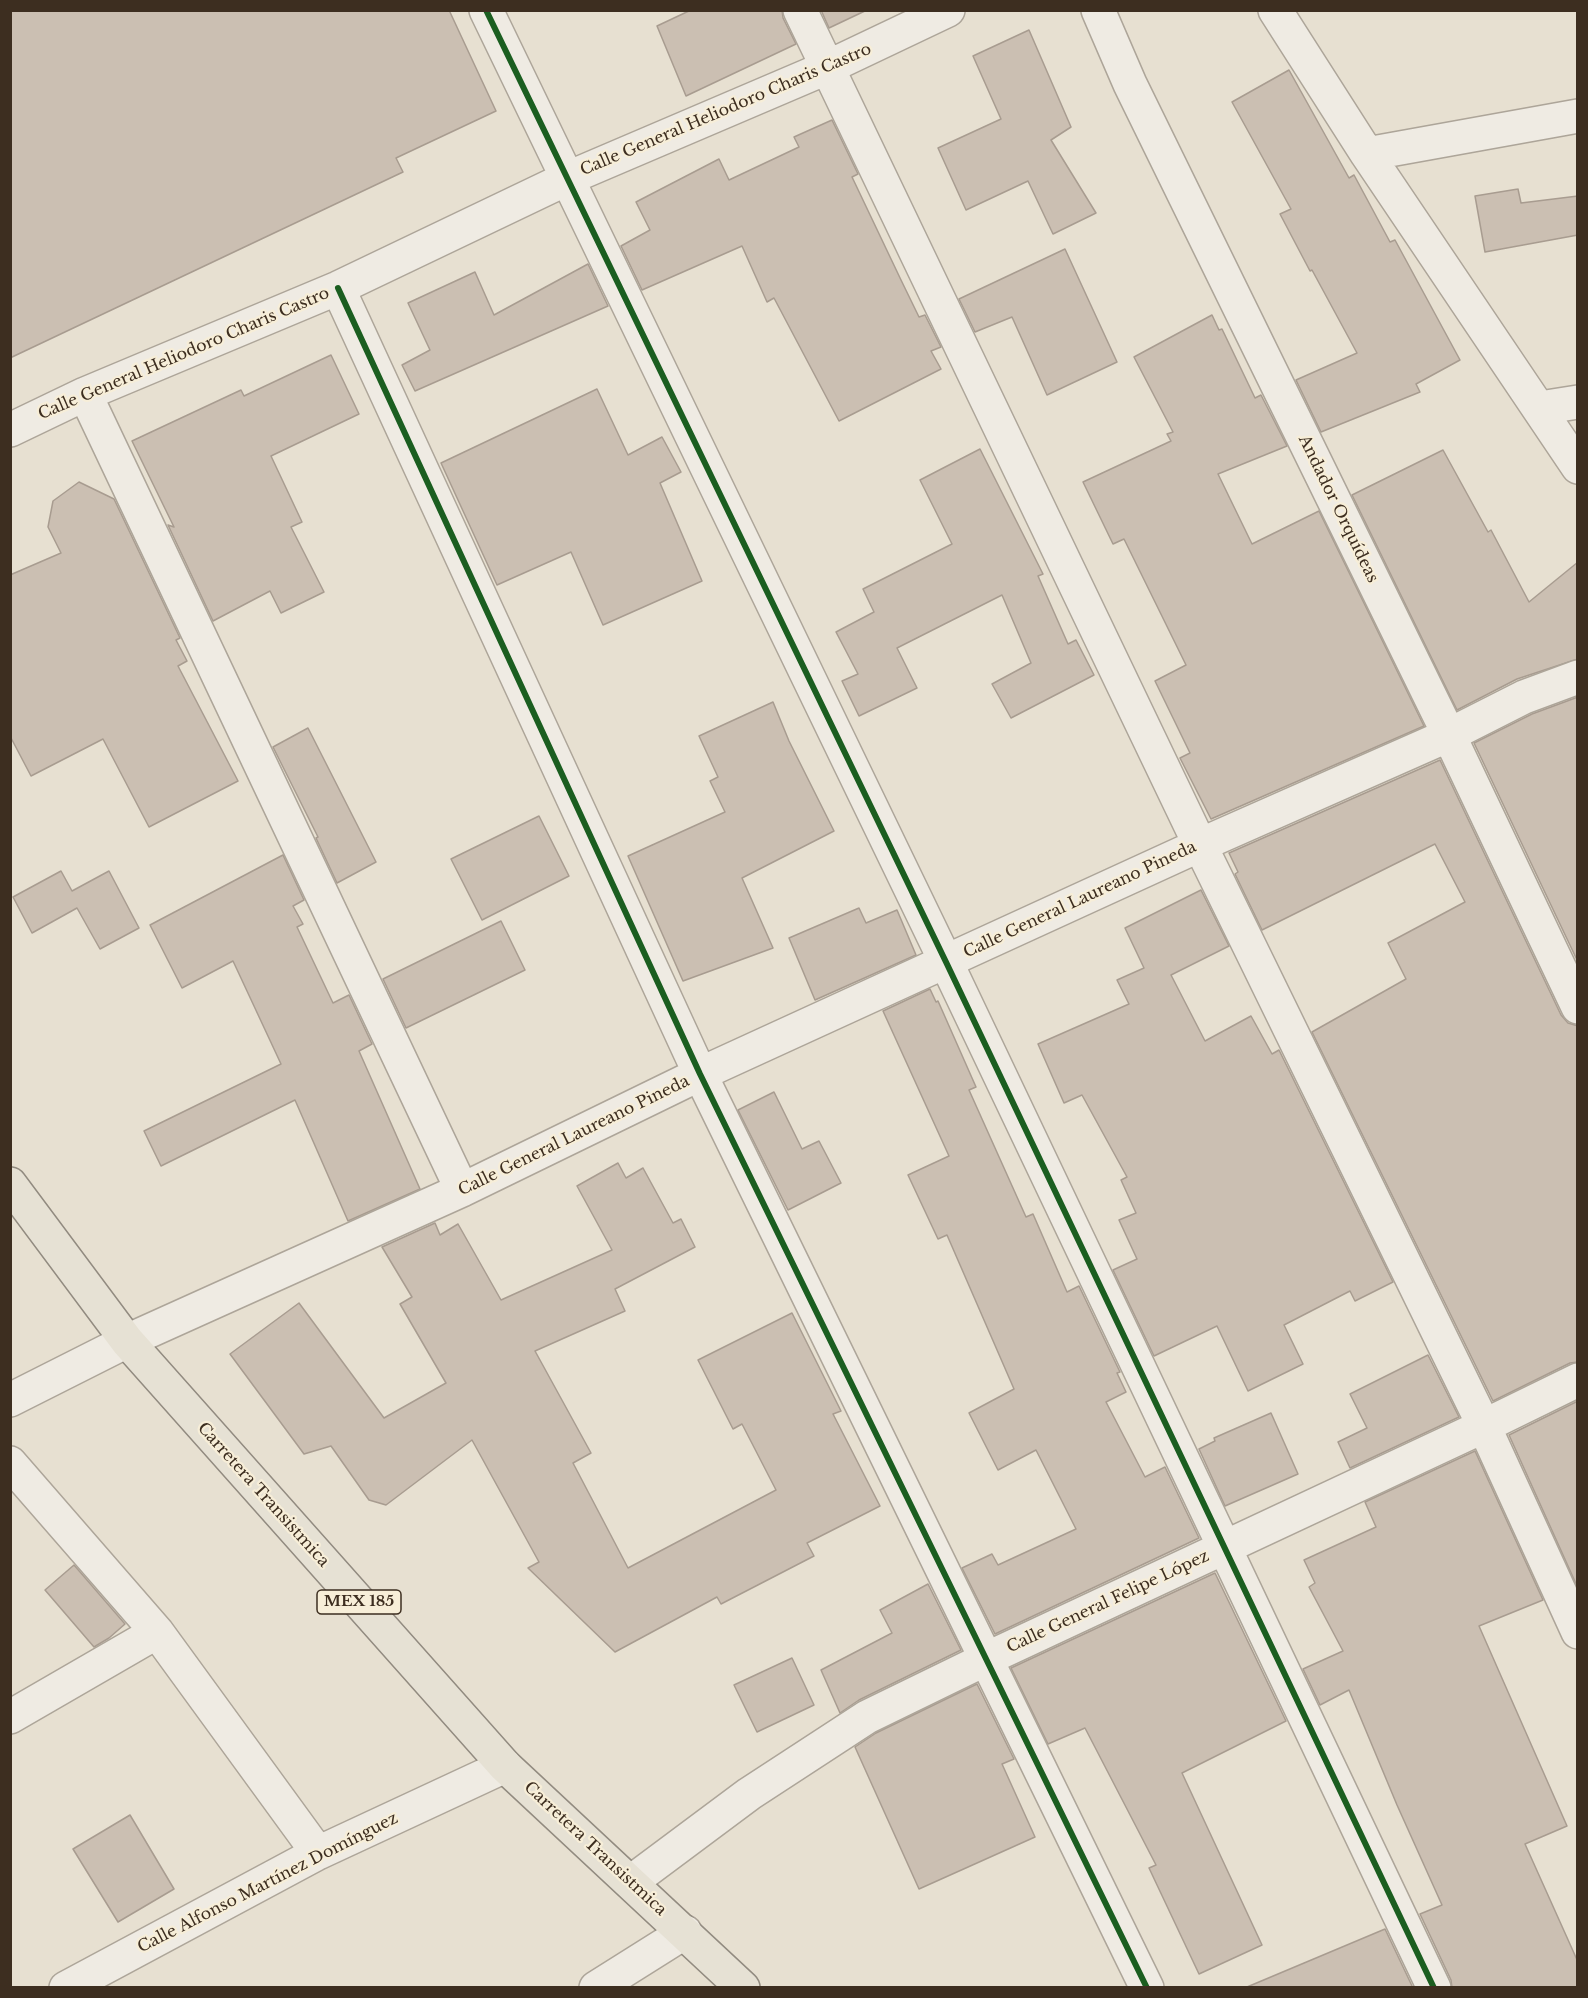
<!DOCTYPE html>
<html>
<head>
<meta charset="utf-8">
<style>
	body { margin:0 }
	#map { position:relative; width:1588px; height:1998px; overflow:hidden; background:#e7e0d1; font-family:"Libre Baskerville",serif }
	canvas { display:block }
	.frame { position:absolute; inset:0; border:12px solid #3d2e20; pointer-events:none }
</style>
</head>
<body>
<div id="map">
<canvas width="1588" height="1998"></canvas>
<div class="frame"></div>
</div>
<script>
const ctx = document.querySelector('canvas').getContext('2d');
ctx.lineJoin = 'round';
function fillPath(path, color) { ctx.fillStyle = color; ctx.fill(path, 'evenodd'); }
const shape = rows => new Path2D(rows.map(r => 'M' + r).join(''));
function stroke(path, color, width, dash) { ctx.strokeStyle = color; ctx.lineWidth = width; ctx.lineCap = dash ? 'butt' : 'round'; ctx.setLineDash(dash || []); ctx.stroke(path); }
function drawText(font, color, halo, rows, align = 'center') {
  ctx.font = font + ' "Libre Baskerville",serif'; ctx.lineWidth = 4.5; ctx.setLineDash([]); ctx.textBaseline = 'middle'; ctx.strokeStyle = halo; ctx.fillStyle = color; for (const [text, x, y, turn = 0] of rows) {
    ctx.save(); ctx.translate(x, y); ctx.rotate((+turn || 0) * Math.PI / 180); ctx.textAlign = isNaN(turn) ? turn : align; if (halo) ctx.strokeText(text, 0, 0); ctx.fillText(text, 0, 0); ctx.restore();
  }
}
const building = shape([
	[10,10,449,10,496,111,396,158,403,172,10,358,10,10],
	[691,10,782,10,783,18,796,44,686,96,657,26,691,10],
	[821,10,867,10,829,28,821,10],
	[1029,30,1071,127,1051,140,1096,213,1053,234,1028,181,966,210,938,148,1001,119,973,56,1029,30],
	[1289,70,1349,178,1354,175,1390,242,1395,240,1460,360,1416,384,1420,392,1321,432,1296,380,1357,353,1312,270,1310,271,1280,214,1291,209,1232,102,1289,70],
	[832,120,858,174,852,177,901,280,919,317,925,315,941,347,931,351,941,369,839,421,774,298,767,302,742,246,642,290,621,246,650,230,636,202,719,159,729,180,799,147,794,137,832,120],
	[1518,189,1521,203,1578,196,1578,235,1485,252,1475,196,1518,189],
	[1065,249,1117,362,1047,395,1012,317,975,332,959,299,1065,249],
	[588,264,608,306,415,391,402,365,430,350,408,303,475,272,494,315,588,264],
	[1212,315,1219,330,1222,329,1255,398,1261,395,1287,446,1218,474,1252,544,1319,511,1424,726,1211,819,1180,758,1190,753,1155,681,1186,665,1124,539,1113,544,1083,482,1171,441,1167,434,1173,432,1134,357,1212,315],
	[331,355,359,414,271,456,302,522,291,527,324,592,281,613,270,591,213,621,168,525,174,527,132,441,241,390,244,396,331,355],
	[597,389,628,455,662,437,681,472,660,483,702,581,603,625,571,552,497,585,441,463,597,389],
	[980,449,1043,574,1038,576,1068,644,1076,640,1094,675,1011,718,992,684,1031,663,1002,595,897,648,917,688,859,716,842,681,858,674,836,632,874,612,863,589,952,544,920,480,980,449],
	[1443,450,1488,532,1491,530,1529,602,1578,562,1578,659,1517,679,1457,710,1352,495,1443,450],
	[79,482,114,499,180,638,176,640,187,661,178,666,238,781,149,827,103,739,31,776,10,736,10,575,61,553,48,527,53,501,79,482],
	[1578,697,1578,962,1474,743,1532,714,1578,697],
	[773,702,789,741,834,831,742,878,773,948,683,981,628,856,725,812,710,781,718,777,699,736,773,702],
	[308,728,376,862,337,883,316,838,318,837,273,747,308,728],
	[1440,760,1561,1015,1568,1023,1578,1026,1578,1362,1570,1363,1493,1401,1312,1032,1406,979,1388,943,1465,902,1435,844,1262,930,1235,874,1238,872,1229,853,1440,760],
	[539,816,569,876,482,920,451,859,539,816],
	[283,855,304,900,293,906,303,924,297,927,333,1003,349,995,372,1044,359,1051,420,1189,348,1221,295,1100,161,1166,144,1131,281,1064,233,961,182,988,150,925,283,855],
	[61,871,72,891,109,871,139,928,100,949,77,908,32,933,13,897,61,871],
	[1201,890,1229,946,1171,975,1205,1041,1251,1016,1272,1054,1279,1050,1393,1282,1355,1301,1350,1291,1284,1325,1303,1364,1248,1391,1217,1326,1154,1356,1113,1270,1137,1259,1119,1220,1136,1213,1121,1180,1127,1177,1082,1095,1064,1103,1038,1044,1129,1004,1117,980,1144,968,1125,928,1201,890],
	[859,908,866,923,897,910,916,955,815,1000,789,938,859,908],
	[501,921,525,970,406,1028,383,979,501,921],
	[930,989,936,1002,938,1001,976,1087,969,1090,1026,1217,1033,1214,1067,1292,1079,1286,1120,1372,1117,1373,1126,1392,1106,1402,1145,1477,1165,1467,1199,1538,995,1634,962,1568,992,1554,998,1565,1076,1529,1036,1450,998,1470,969,1413,1014,1389,947,1235,938,1239,908,1175,949,1156,883,1011,930,989],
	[774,1092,802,1149,819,1141,841,1183,788,1210,738,1110,774,1092],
	[618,1163,626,1178,643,1168,673,1223,681,1219,695,1247,615,1289,625,1311,535,1351,591,1453,573,1463,628,1568,776,1490,742,1424,733,1429,698,1360,792,1313,841,1411,833,1414,880,1506,807,1543,814,1556,721,1604,717,1597,615,1652,528,1568,539,1562,472,1440,386,1505,369,1500,331,1446,304,1454,230,1354,299,1303,384,1418,446,1383,400,1304,412,1297,382,1247,435,1223,440,1235,458,1224,501,1300,612,1250,577,1186,618,1163],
	[1428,1355,1459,1417,1350,1468,1338,1442,1367,1428,1350,1394,1428,1355],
	[1578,1401,1578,1586,1577,1586,1509,1435,1578,1401],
	[1271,1413,1298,1474,1225,1506,1199,1449,1215,1441,1214,1438,1271,1413],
	[1475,1451,1543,1600,1479,1626,1567,1826,1525,1844,1578,1962,1578,1988,1452,1988,1451,1980,1420,1914,1442,1905,1397,1805,1349,1690,1320,1705,1303,1669,1343,1651,1309,1587,1315,1583,1304,1560,1376,1527,1365,1502,1475,1451],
	[74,1565,125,1624,109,1638,94,1647,45,1590,74,1565],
	[1215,1573,1286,1721,1182,1773,1262,1945,1199,1974,1149,1868,1156,1865,1085,1728,1048,1744,1011,1668,1215,1573],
	[928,1584,961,1650,859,1700,840,1713,821,1670,892,1633,880,1610,928,1584],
	[792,1658,814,1705,757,1732,734,1685,792,1658],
	[977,1684,1014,1759,1002,1764,1035,1837,919,1889,855,1747,876,1733,977,1684],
	[130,1815,174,1889,118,1922,73,1849,130,1815],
	[1385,1929,1413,1988,1247,1988,1247,1987,1385,1929]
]);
fillPath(building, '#cbbfb2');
stroke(building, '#a89c90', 1.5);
const street = shape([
	[486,10,946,962,1434,1988],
	[800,10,1200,845,1484,1426,1578,1632],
	[1098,10,1130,84,1449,735,1578,1007],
	[1275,10,1367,154,1578,467],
	[1367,154,1578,116],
	[338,288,700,1074,1147,1988],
	[85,394,462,1190],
	[1540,408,1578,402],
	[10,430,85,394,338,288,566,179,826,68,948,10],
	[10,1400,127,1341,462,1190,700,1074,1200,845,1449,735,1524,697,1578,677],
	[10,1463,157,1632,318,1853],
	[10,1717,157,1632],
	[631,1882,749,1794,867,1717,986,1659,1484,1426,1578,1380],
	[66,1988,318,1853,505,1766],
	[596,1988,685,1932]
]);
const primary = shape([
	[10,1184,127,1341,505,1766,743,1988]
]);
stroke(street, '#ada599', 36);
stroke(primary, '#928b80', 36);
stroke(street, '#efebe3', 33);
stroke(primary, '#e6e1d4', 33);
stroke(shape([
	[486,10,946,962,1434,1988],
	[338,288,700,1074,1147,1988]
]), '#1b5e20', 6);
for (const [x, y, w] of [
	[359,1602,84]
]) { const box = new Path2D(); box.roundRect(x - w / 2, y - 12, w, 24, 4.5); ctx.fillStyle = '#f7eed8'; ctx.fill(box); stroke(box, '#3d2e20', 1.5); }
drawText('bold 15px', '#3d2e20', null, [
	["MEX 185",359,1602]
]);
drawText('16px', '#3d2e20', '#f7eed8', [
	["Calle General Heliodoro Charis Castro",726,110,-23],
	["Calle General Heliodoro Charis Castro",184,354,-23],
	["Andador Orquídeas",1338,509,64],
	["Calle General Laureano Pineda",1080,900,-25],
	["Calle General Laureano Pineda",574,1136,-26],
	["Carretera Transistmica",263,1495,48],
	["Calle General Felipe López",1108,1602,-25],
	["Carretera Transistmica",595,1849,43],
	["Calle Alfonso Martínez Domínguez",268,1883,-27]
]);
</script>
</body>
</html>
